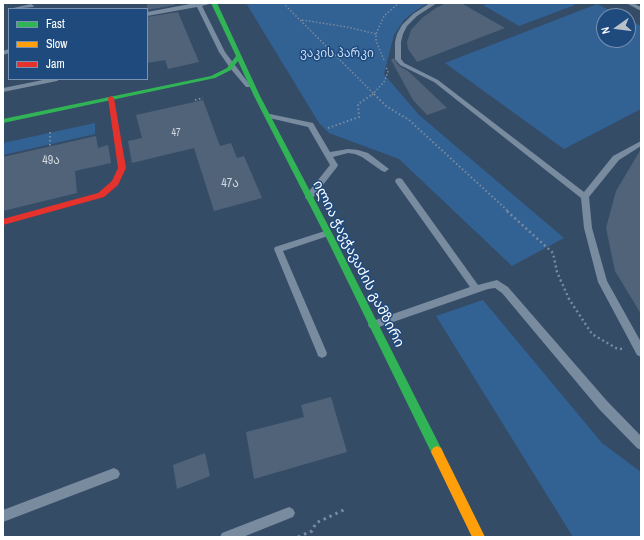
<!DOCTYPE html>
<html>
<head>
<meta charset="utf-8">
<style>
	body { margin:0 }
	#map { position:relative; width:644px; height:540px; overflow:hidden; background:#354c67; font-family:"Archivo Narrow",sans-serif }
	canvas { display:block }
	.frame { position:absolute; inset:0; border:4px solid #fff; pointer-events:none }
	.legend { position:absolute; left:8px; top:8px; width:140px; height:72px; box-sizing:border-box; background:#1f4a7d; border:1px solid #7992b1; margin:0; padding:5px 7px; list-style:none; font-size:12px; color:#fff }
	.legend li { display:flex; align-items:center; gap:8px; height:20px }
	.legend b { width:20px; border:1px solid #7992b1 }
	.north { position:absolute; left:596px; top:8px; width:40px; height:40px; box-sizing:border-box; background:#1f4a7d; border:1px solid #7992b1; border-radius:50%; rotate:256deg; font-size:11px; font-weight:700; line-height:16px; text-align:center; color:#fff }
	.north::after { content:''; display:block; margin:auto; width:14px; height:18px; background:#b8c0ca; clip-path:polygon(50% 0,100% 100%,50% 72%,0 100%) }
</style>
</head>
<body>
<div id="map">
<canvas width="644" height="540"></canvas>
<div class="frame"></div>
<ul class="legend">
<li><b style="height:5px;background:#30b455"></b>Fast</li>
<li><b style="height:5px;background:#ff9f0a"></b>Slow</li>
<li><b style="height:5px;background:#e5322d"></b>Jam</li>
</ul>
<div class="north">N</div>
</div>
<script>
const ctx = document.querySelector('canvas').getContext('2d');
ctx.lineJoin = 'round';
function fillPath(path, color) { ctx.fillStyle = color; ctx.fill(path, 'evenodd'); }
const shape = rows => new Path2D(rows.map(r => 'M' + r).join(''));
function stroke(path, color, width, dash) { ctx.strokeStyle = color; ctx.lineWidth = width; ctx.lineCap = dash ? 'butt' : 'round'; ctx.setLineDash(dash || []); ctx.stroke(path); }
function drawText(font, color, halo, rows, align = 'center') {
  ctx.font = font + ' "Archivo Narrow","Noto Sans Georgian",sans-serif'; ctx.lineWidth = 3; ctx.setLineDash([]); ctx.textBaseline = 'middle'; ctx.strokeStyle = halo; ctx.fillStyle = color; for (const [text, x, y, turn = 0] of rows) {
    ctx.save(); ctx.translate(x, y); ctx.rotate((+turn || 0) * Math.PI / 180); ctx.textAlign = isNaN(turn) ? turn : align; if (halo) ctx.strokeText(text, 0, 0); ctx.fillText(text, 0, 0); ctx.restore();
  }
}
fillPath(shape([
	[246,3,428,3,415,11,404,20,394,35,384,74,419,115,564,238,512,266,399,159,329,133,319,123],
	[490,3,571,3,575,5,519,26,483,5],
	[597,4,621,16,604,16,604,40,628,40,628,19,641,26,641,109,564,149,445,63],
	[95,123,95,134,3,155,3,143],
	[483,300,602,443,641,472,641,537,573,537,436,316]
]), '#326194');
fillPath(shape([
	[147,3,174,3,175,5,147,10],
	[446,3,461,3,505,28,417,62,408,49,407,42,411,30,422,18,436,8],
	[178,12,199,62,168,69,165,60,147,63,147,17],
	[394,58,399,66,408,71,447,108,427,115,413,100,391,60],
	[203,100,220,146,231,143,237,158,244,156,262,198,214,211,194,148,132,163,128,141,142,138,136,115],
	[96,136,98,148,108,145,111,163,75,171,77,193,3,211,3,157],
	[641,149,641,314,615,271,606,228,616,191],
	[331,397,347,452,254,479,246,432,304,417,301,405],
	[205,453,210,476,177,489,173,465]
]), '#506379');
stroke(shape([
	[283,3,375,95],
	[302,20,347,27,376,34],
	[384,60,376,41,376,34,384,16,399,3],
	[372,95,384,82,388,72,386,67]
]), '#798b9e', 1.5, [1.5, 2]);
stroke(shape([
	[374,94,386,106,409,120,509,212],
	[195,100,203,98],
	[328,128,359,117,358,104,373,94],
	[50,132,50,146]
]), '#798b9e', 2, [1.5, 2.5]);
stroke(shape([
	[507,211,553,253,557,272,569,299,592,334,616,348,622,349]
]), '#798b9e', 2.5, [2, 3]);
stroke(shape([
	[298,537,312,531,316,523,346,509]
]), '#798b9e', 3, [2.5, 4]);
fillPath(shape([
	[195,3,213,3,202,6,225,52,250,85,250,87,246,87,230,68,219,52,197,7,147,16,147,12,195,3],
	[430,3,437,3,417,16,407,26,403,34,401,42,401,59,404,63,438,80,584,192,613,156,641,141,641,146,619,160,589,197,592,228,607,281,641,342,641,357,637,355,598,282,584,228,581,198,434,82,400,65,395,59,395,42,397,34,402,25,413,14,430,3],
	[626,3,633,3,641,7,641,11,626,3],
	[31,4,34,6,33,7,9,9,31,4],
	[9,49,9,53,3,55,3,51,9,49],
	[48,79,60,79,57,81,3,92,3,88,48,79],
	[265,113,313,123,330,152,348,149,358,150,368,153,389,169,385,172,382,171,362,157,355,154,348,153,333,157,338,165,337,167,312,199,306,199,305,197,306,195,330,165,308,127,265,117,265,113],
	[399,178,402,179,478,285,497,280,508,287,607,401,641,436,641,450,637,448,599,409,502,293,495,288,488,289,373,329,370,328,368,325,370,322,470,287,396,183,395,181,396,179,399,178],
	[328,230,332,233,331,235,283,251,327,353,326,356,322,358,318,356,317,353,274,249,275,247,328,230],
	[114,468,118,470,120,474,118,478,3,522,3,510,114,468],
	[289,507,293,509,295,513,293,517,243,537,220,537,222,533,289,507]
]), '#798b9e');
fillPath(shape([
	[211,3,217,3,260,96,332,233,441,448,443,452,441,456,437,458,433,456,324,233,254,96,238,61,231,70,215,78,3,123,3,119,211,76,227,68,236,56,211,3]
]), '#30b455');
fillPath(shape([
	[437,446,441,448,485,537,472,537,431,452,433,448,437,446]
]), '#ff9f0a');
fillPath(shape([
	[111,96,114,98,126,168,118,185,104,197,3,225,3,219,98,193,112,181,118,168,108,98,111,96]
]), '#e5322d');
drawText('10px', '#d3d8de', null, [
	["47",176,133]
]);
drawText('12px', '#c6dcf5', '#1f4a7d', [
	["ვაკის პარკი",337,54]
]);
drawText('12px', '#d3d8de', null, [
	["49ა",51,161],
	["47ა",230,184]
]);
drawText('14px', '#fff', '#1f4a7d', [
	["ილია ჭავჭავაძის გამზირი",358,264,63]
]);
</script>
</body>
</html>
